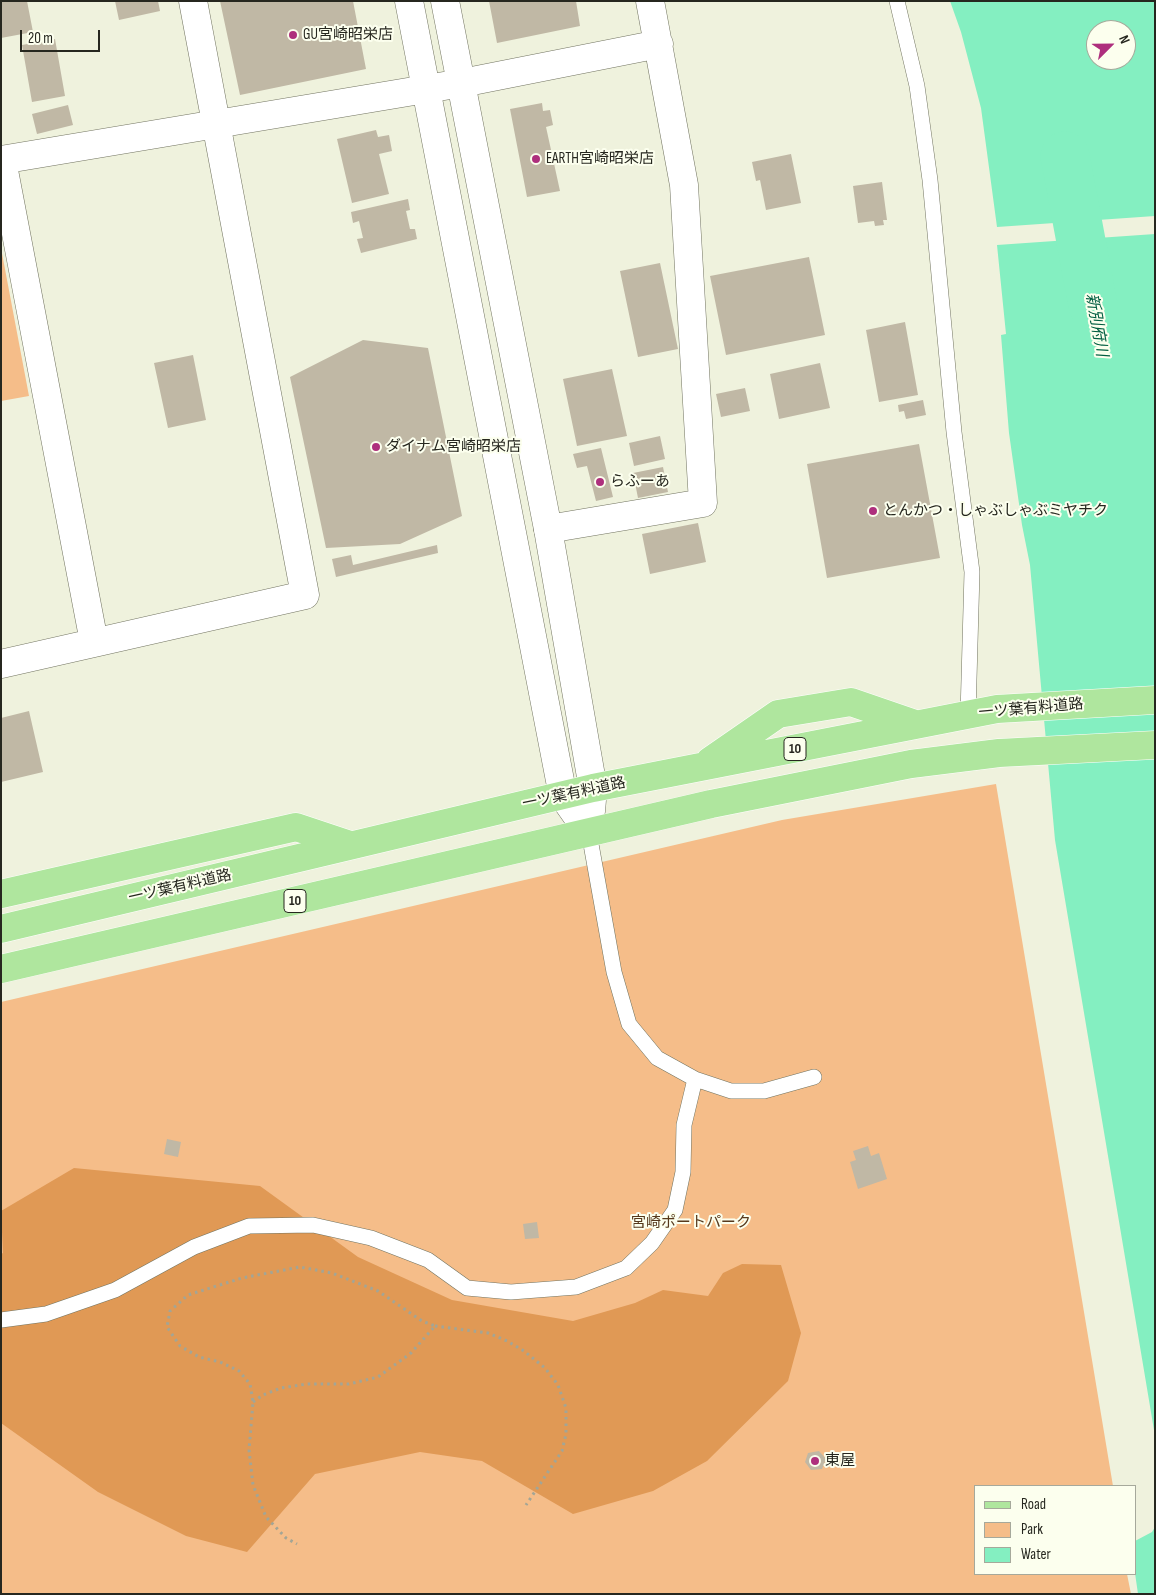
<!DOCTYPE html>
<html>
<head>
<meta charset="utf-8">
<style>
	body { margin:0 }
	#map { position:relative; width:1156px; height:1595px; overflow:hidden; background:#eff2dd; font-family:"Sofia Sans Condensed",sans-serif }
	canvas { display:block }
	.frame { position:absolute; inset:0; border:2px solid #26271f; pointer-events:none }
	.legend { position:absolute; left:974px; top:1485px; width:162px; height:90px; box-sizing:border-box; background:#fcffee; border:1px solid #a6a99b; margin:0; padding:6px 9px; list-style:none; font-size:15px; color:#26271f }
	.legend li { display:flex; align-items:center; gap:10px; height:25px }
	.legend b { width:25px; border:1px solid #a6a99b }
	.north { position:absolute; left:1086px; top:20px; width:50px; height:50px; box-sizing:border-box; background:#fcffee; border:1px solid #a6a99b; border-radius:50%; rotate:67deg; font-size:14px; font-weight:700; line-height:20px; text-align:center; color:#26271f }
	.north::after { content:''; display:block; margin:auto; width:18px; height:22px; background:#ae2f7d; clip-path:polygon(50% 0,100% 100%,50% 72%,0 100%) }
	.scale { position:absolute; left:20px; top:30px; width:80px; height:22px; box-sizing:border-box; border:2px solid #26271f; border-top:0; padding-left:6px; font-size:15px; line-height:18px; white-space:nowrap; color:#26271f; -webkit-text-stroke:4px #fcffee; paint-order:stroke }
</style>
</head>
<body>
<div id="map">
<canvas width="1156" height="1595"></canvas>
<div class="frame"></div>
<ul class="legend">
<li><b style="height:6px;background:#afe69e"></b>Road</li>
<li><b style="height:14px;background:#f5bd89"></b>Park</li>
<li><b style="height:14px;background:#84efc1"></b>Water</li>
</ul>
<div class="north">N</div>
<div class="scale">20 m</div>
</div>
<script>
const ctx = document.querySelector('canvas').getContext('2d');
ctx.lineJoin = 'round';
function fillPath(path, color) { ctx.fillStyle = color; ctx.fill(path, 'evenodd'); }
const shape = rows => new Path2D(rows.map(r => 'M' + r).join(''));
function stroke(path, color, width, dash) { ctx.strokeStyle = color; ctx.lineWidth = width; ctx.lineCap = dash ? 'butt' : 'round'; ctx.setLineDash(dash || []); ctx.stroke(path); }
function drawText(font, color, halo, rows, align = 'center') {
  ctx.font = font + ' "Sofia Sans Condensed","Noto Sans JP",sans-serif'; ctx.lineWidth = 4; ctx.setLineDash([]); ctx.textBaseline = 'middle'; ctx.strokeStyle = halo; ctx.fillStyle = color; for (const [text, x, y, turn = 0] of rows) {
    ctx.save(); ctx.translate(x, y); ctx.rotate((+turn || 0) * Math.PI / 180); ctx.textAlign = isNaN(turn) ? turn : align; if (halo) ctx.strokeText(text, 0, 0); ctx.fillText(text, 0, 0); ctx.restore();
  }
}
fillPath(shape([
	[1,248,29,396,1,401],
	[996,784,1113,1486,975,1486,975,1574,1127,1574,1131,1594,1,1594,1,1002,782,820]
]), '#f5bd89');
fillPath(shape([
	[74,1168,260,1186,358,1257,452,1300,573,1321,635,1303,663,1290,708,1296,723,1273,742,1264,781,1265,801,1333,788,1381,707,1461,653,1491,573,1514,482,1461,420,1452,315,1474,247,1552,186,1536,98,1492,1,1423,1,1254,3,1253,1,1211]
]), '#e09955');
fillPath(shape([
	[950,1,1155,1,1155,216,997,227,981,108,961,32],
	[1096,30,1126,30,1126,60,1096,60],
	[1155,234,1155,1436,1055,840,1030,565,1022,525,1009,433,1001,335,1006,334,997,245],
	[1155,1527,1155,1594,1138,1594,1135,1573,1135,1541,1152,1532]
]), '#84efc1');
stroke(shape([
	[1065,156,1093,305]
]), '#84efc1', 49);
fillPath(shape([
	[1,1,27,1,33,32,1,38],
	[115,1,158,1,160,11,119,20],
	[220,1,353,1,366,69,240,95],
	[489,1,576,1,580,26,497,43],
	[55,39,65,96,32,102,22,45],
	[542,103,543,111,550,110,553,125,546,127,560,191,527,197,510,109],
	[68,105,73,125,37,134,32,114],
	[376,130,378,137,389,135,392,151,379,154,389,194,352,203,337,139],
	[791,154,801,203,766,210,760,180,756,181,752,162],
	[882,182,887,220,883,220,884,225,875,226,874,221,858,223,853,186],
	[408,199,410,210,406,211,410,229,415,229,417,239,361,253,357,239,363,238,359,221,353,223,351,212],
	[809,257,825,335,726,355,710,276],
	[660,263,678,349,638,357,620,271],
	[905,322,918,395,879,402,866,330],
	[363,340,428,348,462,516,400,544,326,548,290,377],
	[193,355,206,420,168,428,154,363],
	[820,363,830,408,779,419,770,374],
	[612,369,627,436,577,446,563,379],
	[745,388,750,411,721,417,716,394],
	[923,400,926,415,906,419,904,411,899,412,898,405],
	[660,436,665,459,634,466,629,443],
	[919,444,940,558,827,578,807,464],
	[601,448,613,497,596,501,587,466,577,468,573,454],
	[663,467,668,492,638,498,633,473],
	[698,523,706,562,650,574,642,534],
	[437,545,438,553,336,577,332,559,351,555,353,565],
	[29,711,43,772,1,782,1,718],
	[167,1139,181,1142,178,1157,164,1154],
	[868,1146,871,1156,879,1153,887,1179,858,1189,850,1162,856,1160,853,1151],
	[537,1222,539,1238,525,1239,523,1224],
	[819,1451,826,1459,822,1469,811,1470,805,1462,808,1453]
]), '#c0b8a5');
const service = shape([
	[897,1,917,86,930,180,954,432,972,572,968,715],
	[589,833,614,972,629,1024,657,1058,695,1079,731,1091,764,1091,814,1077],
	[1,1320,46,1314,115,1290,194,1247,249,1226,313,1225,371,1238,428,1260,467,1288,511,1292,576,1287,626,1268,652,1243,675,1210,683,1172,684,1125,695,1079]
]);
const minor = shape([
	[1,160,462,83,659,44],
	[2,160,94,642],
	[548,529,703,503,684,185,650,1],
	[1,664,305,595,193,1]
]);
const tertiary = shape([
	[409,1,563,796,589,833],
	[445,1,548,529,593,788,591,811]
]);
const primary = shape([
	[710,761,778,714,851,702,915,724],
	[1,894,296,827,350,845],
	[1,929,593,788,997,709,1155,700],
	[1,969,711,804,911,764,999,753,1155,745]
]);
stroke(service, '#727461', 16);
stroke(minor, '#727461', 29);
stroke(tertiary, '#727461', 29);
stroke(primary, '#fff', 29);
stroke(shape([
	[435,1326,488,1333,507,1341,524,1351,545,1368,558,1385,566,1408,566,1434,562,1451,526,1505],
	[253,1402,263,1395,281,1388,307,1384,349,1384,378,1377,411,1353,435,1326,422,1321,378,1291,332,1273,300,1267,242,1278,188,1295,170,1311,167,1327,180,1346,199,1357,220,1362,239,1371,250,1384,253,1402,249,1450,253,1485,266,1517,286,1538,297,1544]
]), '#a3a595', 3, [2.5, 4]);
stroke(service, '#fff', 15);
stroke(minor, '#fff', 28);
stroke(tertiary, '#fff', 28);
stroke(primary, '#afe69e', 28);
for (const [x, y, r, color] of [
	[293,35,5,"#ae2f7d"],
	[536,159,5,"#ae2f7d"],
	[376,447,5,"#ae2f7d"],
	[600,482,5,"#ae2f7d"],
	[873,511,5,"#ae2f7d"],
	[815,1461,5,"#ae2f7d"]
]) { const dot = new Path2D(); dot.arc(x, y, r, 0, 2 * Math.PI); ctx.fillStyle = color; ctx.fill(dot); stroke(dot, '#fcffee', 2); }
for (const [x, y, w] of [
	[795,749,22],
	[295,901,22]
]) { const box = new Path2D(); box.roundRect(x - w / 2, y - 11.5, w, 23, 4); ctx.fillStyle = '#fcffee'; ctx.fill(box); stroke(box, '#26271f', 1); }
drawText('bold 14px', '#26271f', null, [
	["10",795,749],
	["10",295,901]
]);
drawText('15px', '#26271f', '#fcffee', [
	["GU宮崎昭栄店",303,35],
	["EARTH宮崎昭栄店",546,159],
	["ダイナム宮崎昭栄店",386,447],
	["らふーあ",610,482],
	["とんかつ・しゃぶしゃぶミヤチク",883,511],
	["東屋",825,1461]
], 'left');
drawText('15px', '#26271f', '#fcffee', [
	["一ツ葉有料道路",1031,709,-5],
	["一ツ葉有料道路",574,794,-12],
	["一ツ葉有料道路",180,887,-13]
]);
drawText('15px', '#56391c', '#fcffee', [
	["宮崎ポートパーク",691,1223]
]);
drawText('italic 16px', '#015e41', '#fcffee', [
	["新別府川",1096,325,80]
]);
</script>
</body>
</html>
